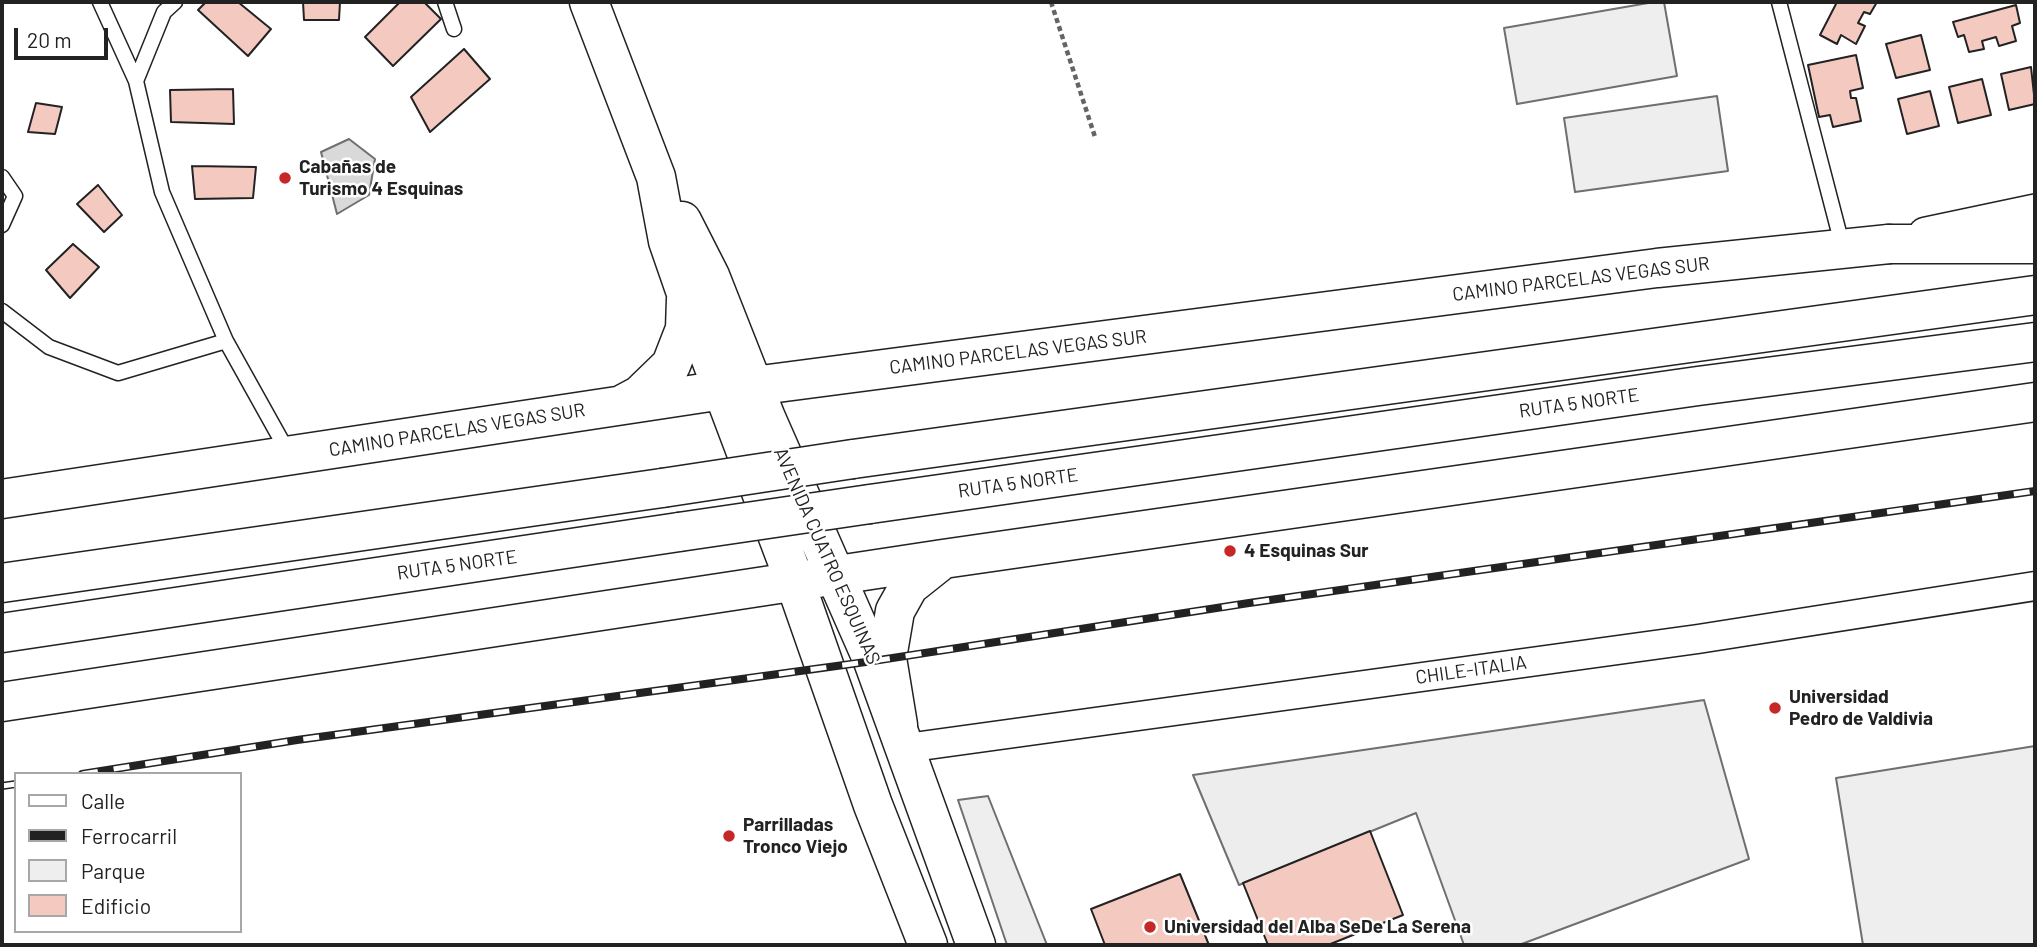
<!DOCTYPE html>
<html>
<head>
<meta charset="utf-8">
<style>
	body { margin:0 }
	#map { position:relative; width:2037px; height:947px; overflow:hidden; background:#fff; font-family:Barlow,sans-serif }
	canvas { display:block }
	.frame { position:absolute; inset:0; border:4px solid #222; pointer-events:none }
	.legend { position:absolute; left:14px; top:772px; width:228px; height:161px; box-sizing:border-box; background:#fff; border:2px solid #a7a7a7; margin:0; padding:9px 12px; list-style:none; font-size:21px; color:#222 }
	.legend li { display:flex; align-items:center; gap:14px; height:35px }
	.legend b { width:35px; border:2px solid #a7a7a7 }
	.scale { position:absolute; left:14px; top:28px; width:94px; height:32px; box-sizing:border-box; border:4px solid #222; border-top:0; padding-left:9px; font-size:21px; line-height:24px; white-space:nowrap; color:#222; -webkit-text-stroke:5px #fff; paint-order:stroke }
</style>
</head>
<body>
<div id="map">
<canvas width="2037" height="947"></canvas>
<div class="frame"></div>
<ul class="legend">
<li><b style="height:9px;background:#fff"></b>Calle</li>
<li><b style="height:9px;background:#222"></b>Ferrocarril</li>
<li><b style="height:19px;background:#eee"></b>Parque</li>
<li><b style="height:19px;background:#f3c9c0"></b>Edificio</li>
</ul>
<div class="scale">20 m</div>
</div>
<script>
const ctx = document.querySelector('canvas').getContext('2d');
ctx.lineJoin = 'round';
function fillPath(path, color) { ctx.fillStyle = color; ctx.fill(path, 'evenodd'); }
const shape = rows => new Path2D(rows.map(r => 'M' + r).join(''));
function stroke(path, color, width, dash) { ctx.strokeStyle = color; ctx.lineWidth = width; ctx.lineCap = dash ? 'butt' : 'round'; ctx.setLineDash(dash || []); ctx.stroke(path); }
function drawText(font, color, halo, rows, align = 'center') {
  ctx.font = font + ' Barlow,sans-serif'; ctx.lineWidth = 5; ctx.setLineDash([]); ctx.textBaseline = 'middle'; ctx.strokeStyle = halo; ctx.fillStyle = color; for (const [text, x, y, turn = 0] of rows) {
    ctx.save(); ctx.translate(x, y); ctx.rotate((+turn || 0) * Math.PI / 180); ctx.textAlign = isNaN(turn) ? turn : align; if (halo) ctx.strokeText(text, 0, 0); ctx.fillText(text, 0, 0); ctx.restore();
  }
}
const green = shape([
	[1654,2,1664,2,1677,76,1517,104,1504,28,1654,2],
	[1717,96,1728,171,1575,192,1564,118,1717,96],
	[2035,746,2035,945,1863,945,1836,778,2035,746],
	[988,796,1047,945,1007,945,958,800,988,796]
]);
fillPath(green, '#eee');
stroke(green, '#6f6f6f', 2);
const parking = shape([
	[1704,700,1749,859,1519,945,1464,945,1416,813,1239,885,1193,775,1704,700]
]);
fillPath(parking, '#ededed');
stroke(parking, '#6f6f6f', 2);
const water = shape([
	[349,139,375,159,369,195,337,214,321,152,349,139]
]);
fillPath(water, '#d9d9d9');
stroke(water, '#6f6f6f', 2);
const building = shape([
	[206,2,238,2,271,29,248,56,198,10,206,2],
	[303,2,340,2,339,20,304,20,303,2],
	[400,2,424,2,441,19,393,66,365,37,400,2],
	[1837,2,1877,2,1870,14,1864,12,1858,23,1865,26,1856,44,1841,35,1837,44,1820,35,1837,2],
	[2016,5,2020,23,2012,26,2016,41,1999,46,1996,37,1982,41,1984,49,1969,52,1964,35,1958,37,1953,22,2016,5],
	[1921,35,1930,70,1896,78,1886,44,1921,35],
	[464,49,490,79,430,132,411,97,464,49],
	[1856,55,1863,88,1850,91,1851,98,1856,98,1861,121,1833,127,1830,115,1819,117,1808,65,1856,55],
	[2031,67,2035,104,2009,110,2001,74,2031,67],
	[1982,79,1991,115,1958,123,1949,87,1982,79],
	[233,89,234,124,171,122,170,90,233,89],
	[1930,91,1939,126,1907,134,1898,99,1930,91],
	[36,103,62,107,55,134,28,132,36,103],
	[192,166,256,167,253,198,195,199,192,166],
	[98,185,122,215,104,232,77,204,98,185],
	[73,244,99,267,70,298,46,270,73,244],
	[1370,831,1403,915,1328,945,1268,945,1243,883,1370,831],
	[1180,874,1209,945,1105,945,1091,909,1180,874]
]);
fillPath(building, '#f3c9c0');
stroke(building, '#222', 2);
const service = shape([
	[100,2,136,81],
	[175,2,164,12,136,81,162,192,226,341,289,454],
	[445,2,454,29],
	[1779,2,1843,248],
	[2,177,15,196,2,225],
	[2,311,49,347,118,373,226,341]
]);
const minor = shape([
	[906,748,1698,639,2035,586]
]);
const tertiary = shape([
	[1926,235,2035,212]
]);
const primary = shape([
	[589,2,656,177,668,241,686,293,795,582,873,805,928,945],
	[682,221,710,276,766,418,873,661,976,945],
	[625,403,640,395,671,365,685,329,686,299],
	[2,499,723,390,1657,268,1889,244]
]);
const trunk = shape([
	[1889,244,2035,244],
	[853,459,2035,295],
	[870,504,1698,386,2035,342],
	[2,583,662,488],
	[2,633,679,532],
	[2,702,943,559,2035,402],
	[898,725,887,658,895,611,909,586,943,559]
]);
stroke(service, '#222', 17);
stroke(minor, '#222', 31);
stroke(tertiary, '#222', 38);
stroke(primary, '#222', 41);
stroke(trunk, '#222', 41);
stroke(shape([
	[1051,2,1095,137]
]), '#646464', 4.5, [5, 3.5]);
stroke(service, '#fff', 14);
stroke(minor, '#fff', 28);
stroke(tertiary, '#fff', 35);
stroke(primary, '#fff', 38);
stroke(trunk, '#fff', 38);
const rail = shape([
	[82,774,297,740,873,661,1249,603,2035,491],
	[2,786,16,784]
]);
stroke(rail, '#222', 8);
stroke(rail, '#fff', 5, [16]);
const trunkBridge = shape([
	[662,488,853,459],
	[679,532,870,504]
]);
stroke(trunkBridge, '#222', 41, []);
stroke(trunkBridge, '#fff', 38);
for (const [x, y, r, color] of [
	[285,178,7,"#c62828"],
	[1230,551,7,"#c62828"],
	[1775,708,7,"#c62828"],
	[729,836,7,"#c62828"],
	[1150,927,7,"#c62828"]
]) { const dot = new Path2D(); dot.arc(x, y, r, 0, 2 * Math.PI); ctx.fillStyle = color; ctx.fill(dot); stroke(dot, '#fff', 2.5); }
drawText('bold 19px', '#222', '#fff', [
	["Cabañas de",299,167],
	["Turismo 4 Esquinas",299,189],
	["4 Esquinas Sur",1244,551],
	["Universidad",1789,697],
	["Pedro de Valdivia",1789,719],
	["Parrilladas",743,825],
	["Tronco Viejo",743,847],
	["Universidad del Alba SeDe La Serena",1164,927]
], 'left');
drawText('19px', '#222', '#fff', [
	["CAMINO PARCELAS VEGAS SUR",1581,279,-7],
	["CAMINO PARCELAS VEGAS SUR",1018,352,-7],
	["RUTA 5 NORTE",1579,403,-8],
	["CAMINO PARCELAS VEGAS SUR",457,430,-9],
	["RUTA 5 NORTE",1018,483,-8],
	["AVENIDA CUATRO ESQUINAS",827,556,66],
	["RUTA 5 NORTE",457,565,-8],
	["CHILE-ITALIA",1471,670,-8]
]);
</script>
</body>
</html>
